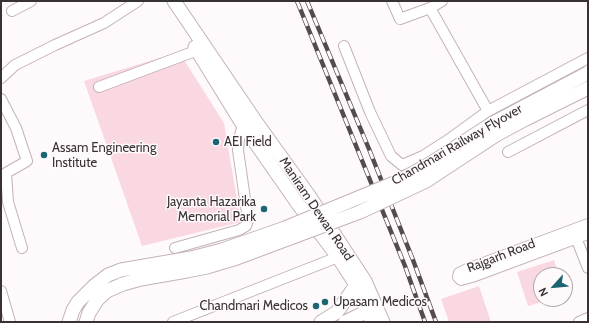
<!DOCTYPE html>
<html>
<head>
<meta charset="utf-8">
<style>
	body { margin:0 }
	#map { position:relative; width:589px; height:323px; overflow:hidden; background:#fefafb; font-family:Cabin,sans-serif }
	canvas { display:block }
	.frame { position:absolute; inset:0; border:2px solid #393233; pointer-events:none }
	.north { position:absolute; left:533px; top:267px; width:40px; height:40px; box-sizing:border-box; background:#fefafb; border:1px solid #afaaab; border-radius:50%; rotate:243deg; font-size:11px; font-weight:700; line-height:16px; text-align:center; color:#393233 }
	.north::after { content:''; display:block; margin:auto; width:14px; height:18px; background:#1a6571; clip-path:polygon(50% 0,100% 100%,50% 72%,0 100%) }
</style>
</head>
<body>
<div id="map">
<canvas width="589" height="323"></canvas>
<div class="frame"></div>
<div class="north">N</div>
</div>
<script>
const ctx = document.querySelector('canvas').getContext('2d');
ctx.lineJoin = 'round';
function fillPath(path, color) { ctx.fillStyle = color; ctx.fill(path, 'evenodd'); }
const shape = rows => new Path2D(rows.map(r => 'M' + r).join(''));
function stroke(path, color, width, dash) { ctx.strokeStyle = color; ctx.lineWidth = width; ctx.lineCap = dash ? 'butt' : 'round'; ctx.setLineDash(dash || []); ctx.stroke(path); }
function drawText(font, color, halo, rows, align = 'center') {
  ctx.font = font + ' Cabin,sans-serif'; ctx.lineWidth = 3; ctx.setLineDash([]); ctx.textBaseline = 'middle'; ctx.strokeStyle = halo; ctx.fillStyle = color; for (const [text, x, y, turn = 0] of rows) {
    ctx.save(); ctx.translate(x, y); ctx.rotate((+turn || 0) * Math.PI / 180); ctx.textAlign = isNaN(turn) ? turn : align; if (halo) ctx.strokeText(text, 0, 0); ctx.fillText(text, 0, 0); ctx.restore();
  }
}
fillPath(shape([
	[179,52,224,123,241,222,142,246,84,81],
	[554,260,559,275,541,275,541,299,552,299,528,306,517,272],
	[479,286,491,322,449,322,441,299]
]), '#fad8e1');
const minor = shape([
	[392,1,400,19,430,8],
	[442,1,430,8,488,111],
	[12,11,31,1],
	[344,46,370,112,391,156,402,165,423,156,448,140,488,111,588,58],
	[1,78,15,65,55,45,104,23,138,1],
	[99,87,198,50],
	[1,99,16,128,27,161,6,173,8,202,22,248],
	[508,152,588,110],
	[588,224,467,269,459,273,458,277,461,280,472,277,588,234],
	[576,238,588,268],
	[175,248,239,230,246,226,248,220,238,150,239,139,243,125,247,122],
	[1,291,10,322],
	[173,322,338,257],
	[579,322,588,318]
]);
const major = shape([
	[174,1,254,119,310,197,365,281,383,322],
	[195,47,243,125,298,204,338,257,356,285,372,322],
	[69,322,73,310,78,302,94,286,108,275,121,270],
	[86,322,89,313,97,300,107,291,123,284],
	[321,322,337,312,356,285,362,283],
	[345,322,374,308]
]);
stroke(minor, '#c4b2b6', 12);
stroke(major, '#c4b2b6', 15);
stroke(minor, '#fff', 10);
stroke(major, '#fff', 13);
const rail = shape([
	[297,1,405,266,425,322],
	[307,1,369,149,413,260,436,322]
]);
stroke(rail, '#534c4d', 4.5);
stroke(rail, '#fefafb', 3, [9]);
const majorBridge = shape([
	[121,270,191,258,222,250,285,228,399,181,431,163,493,123,588,73],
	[123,284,141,279,181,272,207,267,237,258,360,212,426,181,496,135,524,120,588,88]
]);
stroke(majorBridge, '#c4b2b6', 15, []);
stroke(majorBridge, '#fff', 13);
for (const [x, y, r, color] of [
	[216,142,4,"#1a6571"],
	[44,155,4,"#1a6571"],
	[264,209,4,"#1a6571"],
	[325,302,4,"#1a6571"],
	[316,306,4,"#1a6571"]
]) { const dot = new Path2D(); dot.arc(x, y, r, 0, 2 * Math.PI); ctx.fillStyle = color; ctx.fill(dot); stroke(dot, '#fefafb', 1.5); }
drawText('13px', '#393233', '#fefafb', [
	["AEI Field",224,142],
	["Assam Engineering",52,148],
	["Institute",52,163],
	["Jayanta Hazarika",256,202,"right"],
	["Memorial Park",256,217,"right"],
	["Upasam Medicos",333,302],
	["Chandmari Medicos",308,306,"right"]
], 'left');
drawText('13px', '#393233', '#fefafb', [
	["Chandmari Railway Flyover",457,145,-30],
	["Maniram Dewan Road",316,209,56],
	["Rajgarh Road",501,256,-21]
]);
</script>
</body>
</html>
